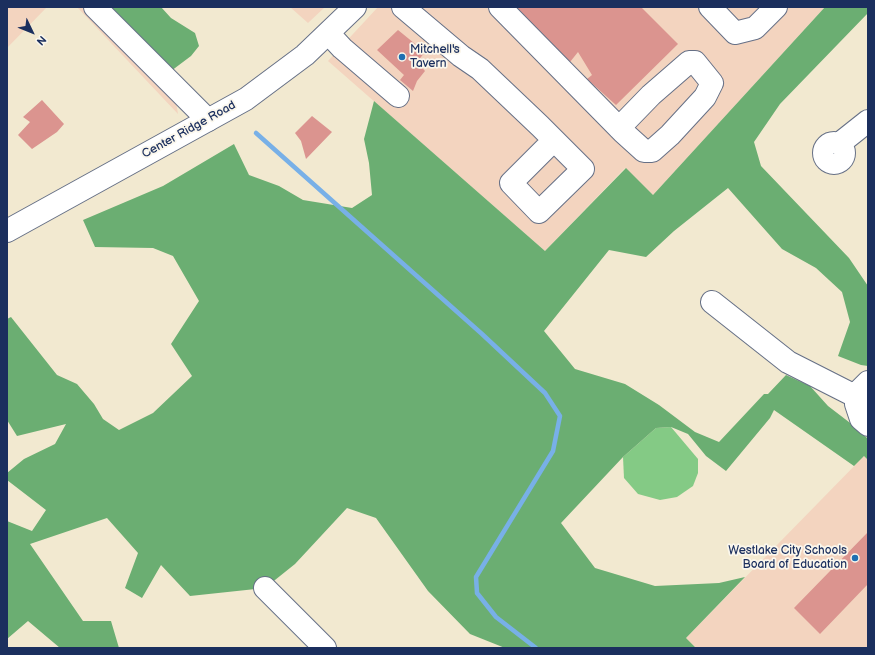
<!DOCTYPE html>
<html>
<head>
<meta charset="utf-8">
<style>
	body { margin:0 }
	#map { position:relative; width:875px; height:655px; overflow:hidden; background:#f2e9d0; font-family:"Balsamiq Sans",sans-serif }
	canvas { display:block }
	.frame { position:absolute; inset:0; border:8px solid #1b2f5e; pointer-events:none }
	.north { position:absolute; left:12px; top:12px; width:40px; height:40px; -webkit-text-stroke:3px #fbf7ec; paint-order:stroke; rotate:133deg; font-size:11px; font-weight:700; line-height:16px; text-align:center; color:#1b2f5e }
	.north::after { content:''; display:block; margin:auto; width:14px; height:18px; background:#1b2f5e; clip-path:polygon(50% 0,100% 100%,50% 72%,0 100%) }
</style>
</head>
<body>
<div id="map">
<canvas width="875" height="655"></canvas>
<div class="frame"></div>
<div class="north">N</div>
</div>
<script>
const ctx = document.querySelector('canvas').getContext('2d');
ctx.lineJoin = 'round';
function fillPath(path, color) { ctx.fillStyle = color; ctx.fill(path, 'evenodd'); }
const shape = rows => new Path2D(rows.map(r => 'M' + r).join(''));
function stroke(path, color, width, dash) { ctx.strokeStyle = color; ctx.lineWidth = width; ctx.lineCap = dash ? 'butt' : 'round'; ctx.setLineDash(dash || []); ctx.stroke(path); }
function drawText(font, color, halo, rows, align = 'center') {
  ctx.font = font + ' "Balsamiq Sans",sans-serif'; ctx.lineWidth = 3.5; ctx.setLineDash([]); ctx.textBaseline = 'middle'; ctx.strokeStyle = halo; ctx.fillStyle = color; for (const [text, x, y, turn = 0] of rows) {
    ctx.save(); ctx.translate(x, y); ctx.rotate((+turn || 0) * Math.PI / 180); ctx.textAlign = isNaN(turn) ? turn : align; if (halo) ctx.strokeText(text, 0, 0); ctx.fillText(text, 0, 0); ctx.restore();
  }
}
fillPath(shape([
	[7,7,47,7,7,48],
	[77,7,110,7,171,71,178,114],
	[290,7,325,7,308,23],
	[378,7,825,7,653,195,625,168,545,251,328,61],
	[864,456,868,460,868,648,696,648,686,638]
]), '#f3d4bf');
fillPath(shape([
	[671,427,698,459,698,473,693,486,677,497,660,500,638,494,624,478,623,457,656,428]
]), '#84ca85');
fillPath(shape([
	[110,7,161,7,171,18,195,33,199,46,191,56,171,71],
	[825,7,868,7,868,13,780,104,754,142,761,166,849,258,868,286,868,366,861,365,838,356,850,322,842,292,816,268,782,249,728,188,674,231,646,257,609,250,544,331,575,369,625,384,659,405,695,432,719,442,764,394,768,394,786,375,810,386,828,406,858,429,868,439,868,460,864,456,854,466,774,410,770,418,726,471,706,456,688,434,671,427,656,428,623,457,561,523,595,568,655,586,719,583,745,577,686,638,696,648,505,648,470,634,428,591,376,518,347,508,295,564,265,588,190,596,161,565,142,598,125,588,138,553,107,518,30,544,83,621,111,621,119,648,60,648,28,621,7,639,7,521,32,531,46,510,7,480,7,473,24,459,55,444,66,424,17,436,7,420,7,319,11,317,57,375,77,384,94,404,103,419,119,430,153,413,192,376,171,344,199,301,173,256,153,248,95,247,83,220,163,186,234,144,249,175,279,186,303,200,352,208,372,195,369,163,364,139,374,101,545,251,626,168,653,195]
]), '#6bae72');
stroke(shape([
	[256,133,482,334,545,393,560,416,553,451,476,577,477,593,496,617,536,648]
]), '#78b0e7', 4.5);
fillPath(shape([
	[513,7,641,7,678,44,616,105,587,79,592,75,578,52,570,62,512,8],
	[398,30,425,52,417,62,425,71,417,81,413,91,400,80,404,75,377,50],
	[42,100,64,124,57,132,32,149,18,135,30,122,23,117],
	[312,116,332,132,306,159,301,141,295,133],
	[868,532,868,584,820,634,794,608]
]), '#db948f');
const minor = shape([
	[95,7,208,120],
	[403,7,461,56,480,69,540,126,583,169,539,212,511,183,554,140],
	[500,7,623,132,644,151,652,151,670,135,705,97,712,83,695,62,689,62,651,95,619,128],
	[710,7,735,33,755,28,776,7],
	[329,34,342,48,398,96],
	'824 153a10 10 0 1 1 20 0a10 10 0 1 1-20 0Z',
	[839,144,868,121],
	[712,302,788,362,857,397],
	[868,382,859,391,856,404,861,419,868,425],
	[265,588,325,648]
]);
const major = shape([
	[7,231,246,99,305,55,355,7]
]);
stroke(minor, '#667086', 24);
stroke(major, '#667086', 24);
stroke(minor, '#fff', 22);
stroke(major, '#fff', 22);
for (const [x, y, r, color] of [
	[402,57,4,"#1f6fb2"],
	[855,558,4,"#1f6fb2"]
]) { const dot = new Path2D(); dot.arc(x, y, r, 0, 2 * Math.PI); ctx.fillStyle = color; ctx.fill(dot); stroke(dot, '#fbf7ec', 1.5); }
drawText('12px', '#1b2f5e', '#fbf7ec', [
	["Mitchell's",410,50],
	["Tavern",410,64],
	["Westlake City Schools",847,551,"right"],
	["Board of Education",847,565,"right"]
], 'left');
drawText('12px', '#1b2f5e', '#fbf7ec', [
	["Center Ridge Road",189,130,-29]
]);
</script>
</body>
</html>
